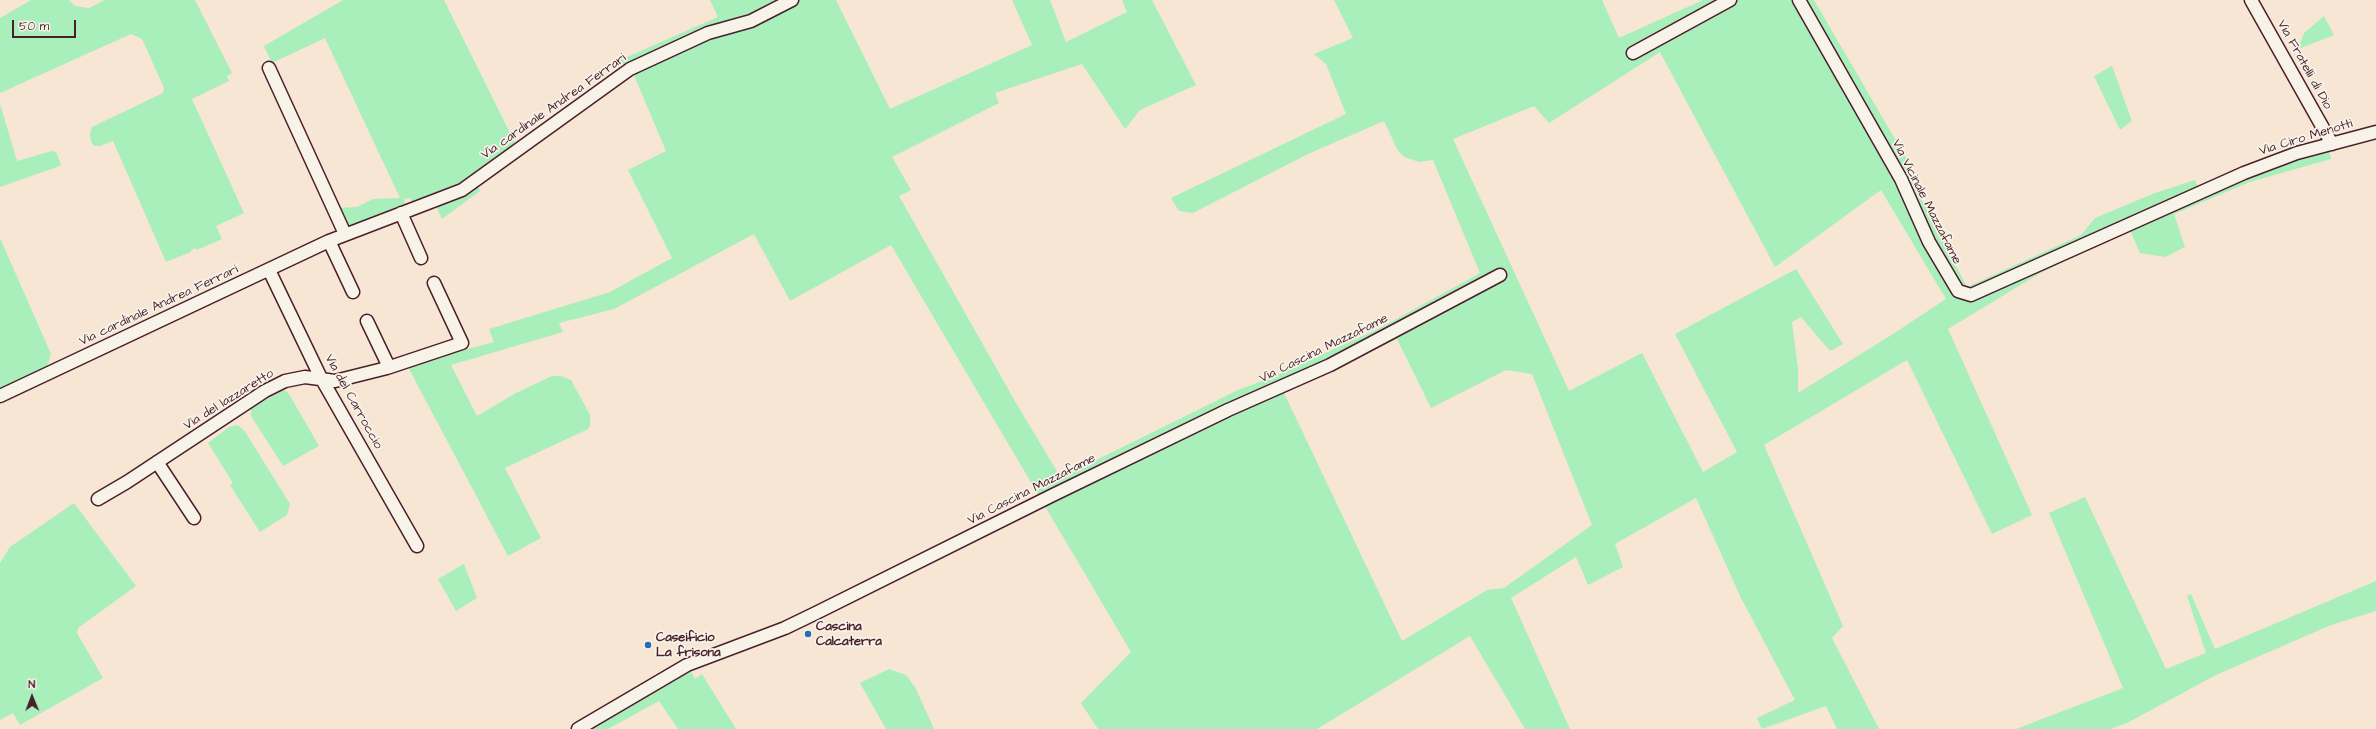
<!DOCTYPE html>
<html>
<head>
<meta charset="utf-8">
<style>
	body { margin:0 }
	#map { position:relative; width:2376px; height:729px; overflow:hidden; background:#f7e6d4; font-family:"Architects Daughter",sans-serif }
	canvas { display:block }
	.north { position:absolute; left:12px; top:677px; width:40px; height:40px; -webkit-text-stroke:3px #f7f3e8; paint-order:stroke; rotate:359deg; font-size:11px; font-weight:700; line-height:16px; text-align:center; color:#4a1f2b }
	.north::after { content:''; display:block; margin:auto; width:14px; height:18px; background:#4a1f2b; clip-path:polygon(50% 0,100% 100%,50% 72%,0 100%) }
	.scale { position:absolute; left:12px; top:20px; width:64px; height:18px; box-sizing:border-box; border:2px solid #4a1f2b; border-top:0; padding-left:5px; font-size:12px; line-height:14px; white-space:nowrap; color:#4a1f2b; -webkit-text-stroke:3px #f7f3e8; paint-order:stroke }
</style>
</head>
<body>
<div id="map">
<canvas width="2376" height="729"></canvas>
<div class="north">N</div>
<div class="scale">50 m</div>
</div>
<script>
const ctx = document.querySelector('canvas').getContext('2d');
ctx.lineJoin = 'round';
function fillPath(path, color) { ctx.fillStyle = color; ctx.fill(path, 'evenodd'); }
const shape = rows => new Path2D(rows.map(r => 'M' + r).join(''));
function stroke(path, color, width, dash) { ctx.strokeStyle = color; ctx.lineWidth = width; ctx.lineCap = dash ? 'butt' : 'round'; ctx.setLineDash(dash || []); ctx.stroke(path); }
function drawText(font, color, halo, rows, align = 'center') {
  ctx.font = font + ' "Architects Daughter",sans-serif'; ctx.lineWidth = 3.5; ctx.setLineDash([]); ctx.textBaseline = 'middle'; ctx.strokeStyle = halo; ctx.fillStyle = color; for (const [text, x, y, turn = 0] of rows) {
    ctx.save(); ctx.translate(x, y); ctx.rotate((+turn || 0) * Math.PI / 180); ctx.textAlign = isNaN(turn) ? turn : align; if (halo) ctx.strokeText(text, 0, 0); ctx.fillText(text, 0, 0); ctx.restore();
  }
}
fillPath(shape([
	[31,0,69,0,75,6,89,8,105,0,195,0,232,73,227,76,229,81,192,99,244,213,216,226,222,239,197,250,196,248,191,250,191,252,166,262,113,141,100,146,94,146,91,141,90,133,92,127,163,93,164,88,142,39,131,34,0,93,0,18],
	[343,0,444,0,515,143,515,147,474,178,480,191,442,219,432,198,413,204,410,198,404,199,406,208,347,229,335,208,357,207,373,199,400,198,325,38,272,63,264,46],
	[710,0,836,0,890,109,1032,45,1012,0,1050,0,1066,42,1127,12,1122,0,1152,0,1196,85,1140,110,1125,129,1082,64,995,93,999,103,892,157,911,190,899,196,1016,403,1058,473,1068,474,1238,390,1275,376,1380,328,1480,273,1433,160,1419,162,1404,157,1397,149,1384,121,1308,154,1193,213,1179,211,1171,198,1346,114,1326,64,1314,54,1353,38,1334,0,1602,0,1619,38,1703,0,1814,0,1913,170,1913,183,1967,287,2081,235,2095,218,2155,193,2195,180,2202,195,2245,174,2329,149,2331,159,2250,182,2174,214,2185,247,2165,257,2140,253,2129,228,2037,275,1948,329,2032,515,1992,534,1907,360,1764,445,1843,626,1832,638,1879,729,1837,729,1826,706,1762,729,1757,718,1795,700,1741,598,1696,498,1615,544,1623,567,1588,585,1576,557,1511,598,1570,729,1525,729,1470,636,1317,729,1098,729,1081,703,1131,652,891,245,790,301,754,234,614,309,559,323,563,332,451,365,477,416,516,393,552,376,560,376,571,380,590,415,590,426,588,429,505,468,541,538,508,556,407,365,494,342,489,329,610,292,672,258,628,170,666,151,633,73,620,60,718,17],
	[1660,52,1775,267,1881,190,1946,299,1893,334,1798,393,1798,369,1792,322,1801,317,1830,351,1843,344,1796,269,1675,334,1737,452,1703,472,1642,353,1569,391,1453,139,1534,106,1549,123],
	[1397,339,1431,408,1506,370,1532,374,1592,525,1504,588,1487,590,1402,641,1284,393],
	[2324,16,2334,35,2298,49,2304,33],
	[2112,66,2132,121,2120,130,2094,76],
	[0,104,17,161,52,151,56,152,61,164,60,166,0,187],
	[0,238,51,354,47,367,0,389],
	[284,390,289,394,319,446,283,466,251,416,251,408],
	[237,425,244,430,290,504,287,515,260,532,230,485,233,483,208,443,229,427],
	[2085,497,2166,669,2206,653,2187,596,2191,594,2215,649,2376,581,2376,611,2331,625,2216,675,2127,723,2110,729,2016,729,2123,688,2049,513],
	[74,503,136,586,78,628,77,633,103,678,20,725,13,713,0,720,0,563,10,547],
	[464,564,477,598,456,611,438,579],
	[690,669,695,679,702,674,736,729,678,729,659,701,608,729,586,729],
	[889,669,906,675,915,687,934,729,886,729,860,683]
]), '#a8efbc');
const minor = shape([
	[1799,0,1901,179,1929,242,1958,291,1971,295,2244,173,2297,153,2376,132],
	[2251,0,2332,144],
	[1633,53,1730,0],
	[269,68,345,234],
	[401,213,421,258],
	[329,241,353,292],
	[269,270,320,376,417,546],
	[367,321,389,367],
	[0,396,329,241,462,190,630,69,708,33,751,21,792,0],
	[157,462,194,518],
	[98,499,127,482,265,391,285,381,305,377,335,381,387,368,462,343,434,283],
	[578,729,687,665,785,628,816,613,1053,495,1228,410,1330,365,1500,275]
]);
stroke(minor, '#4a1f2b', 15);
stroke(minor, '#f7f3e8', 12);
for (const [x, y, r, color] of [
	[808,634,4,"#1f6fb2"],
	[648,645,4,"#1f6fb2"]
]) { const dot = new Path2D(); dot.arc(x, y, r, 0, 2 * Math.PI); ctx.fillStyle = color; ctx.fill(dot); stroke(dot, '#f7f3e8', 1.5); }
drawText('13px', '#4a1f2b', '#f7f3e8', [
	["Via Fratelli di Dio",2304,65,61],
	["Via cardinale Andrea Ferrari",554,107,-35],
	["Via Ciro Menotti",2306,138,-17],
	["Via Vicinale Mazzafame",1926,202,63],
	["Via cardinale Andrea Ferrari",159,306,-25],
	["Via Cascina Mazzafame",1324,349,-26],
	["Via del lazzaretto",229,400,-32],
	["Via del Carroccio",353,402,61],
	["Via Cascina Mazzafame",1032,490,-27]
]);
drawText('bold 13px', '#4a1f2b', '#f7f3e8', [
	["Cascina",816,627],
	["Calcaterra",816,642],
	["Caseificio",656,638],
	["La frisona",656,653]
], 'left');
</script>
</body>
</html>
